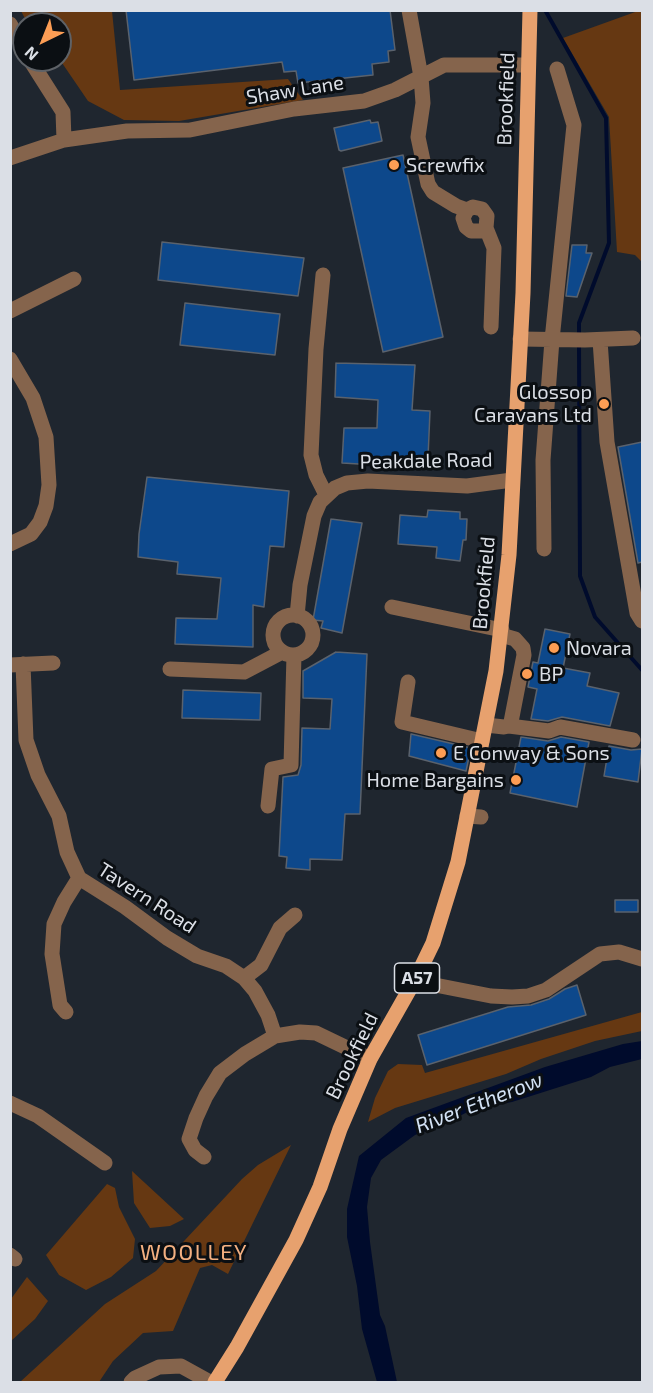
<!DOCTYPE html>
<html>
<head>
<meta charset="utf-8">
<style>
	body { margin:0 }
	#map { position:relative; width:653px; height:1393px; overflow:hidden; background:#1f262f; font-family:"Exo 2",sans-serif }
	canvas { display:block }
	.frame { position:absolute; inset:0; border:12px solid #dbdfe6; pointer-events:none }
	.north { position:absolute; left:12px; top:12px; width:60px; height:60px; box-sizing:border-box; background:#0b0f13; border:2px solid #5e6267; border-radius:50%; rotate:223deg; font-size:16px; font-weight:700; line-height:24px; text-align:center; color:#dbdfe6 }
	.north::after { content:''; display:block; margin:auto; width:21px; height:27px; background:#fc9d54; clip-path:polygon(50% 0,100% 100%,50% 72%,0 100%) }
</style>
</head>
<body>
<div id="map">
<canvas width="653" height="1393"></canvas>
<div class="frame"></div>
<div class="north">N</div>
</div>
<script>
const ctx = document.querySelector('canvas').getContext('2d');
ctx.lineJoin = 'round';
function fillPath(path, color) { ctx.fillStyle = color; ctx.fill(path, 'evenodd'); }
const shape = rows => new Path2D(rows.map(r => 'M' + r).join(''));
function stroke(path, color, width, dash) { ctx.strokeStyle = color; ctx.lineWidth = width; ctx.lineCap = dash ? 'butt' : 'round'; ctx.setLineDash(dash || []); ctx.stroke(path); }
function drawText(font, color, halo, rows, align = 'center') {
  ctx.font = font + ' "Exo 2",sans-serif'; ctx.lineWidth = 6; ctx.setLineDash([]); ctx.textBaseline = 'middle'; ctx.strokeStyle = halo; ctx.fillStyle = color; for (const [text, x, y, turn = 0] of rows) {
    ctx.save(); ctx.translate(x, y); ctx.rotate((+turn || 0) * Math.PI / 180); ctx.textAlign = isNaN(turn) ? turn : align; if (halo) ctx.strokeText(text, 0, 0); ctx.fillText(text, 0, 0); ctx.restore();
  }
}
fillPath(shape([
	[21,11,112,11,120,90,288,79,303,100,179,121,124,120,88,101,60,60,60,24,28,24],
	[638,11,642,11,642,262,635,255,617,252,609,117,563,38],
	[642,1012,642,1031,595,1041,541,1059,506,1074,395,1108,368,1122,375,1098,388,1071,398,1064,422,1065,425,1073],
	[291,1145,228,1274,212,1265,200,1268,173,1331,143,1333,113,1361,99,1382,20,1382,105,1304,156,1271,242,1179,258,1165],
	[132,1171,184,1219,170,1226,150,1228,134,1203],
	[107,1184,115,1188,119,1207,135,1239,133,1258,111,1277,86,1290,59,1275,46,1255],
	[27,1277,48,1301,35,1319,11,1341,11,1299]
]), '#663812');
fillPath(shape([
	[642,1041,642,1059,610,1067,591,1077,512,1102,471,1110,443,1125,415,1135,381,1160,371,1178,367,1207,370,1242,380,1315,385,1326,397,1382,377,1382,362,1329,357,1286,347,1237,347,1209,359,1156,406,1118,545,1067,623,1044]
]), '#000b2c');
stroke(shape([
	[545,10,606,118,609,243,579,323,579,336],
	[579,344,580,576,595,617,642,670]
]), '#000b2c', 4);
const building = shape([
	[126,10,390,10,395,50,388,51,389,62,372,64,373,75,298,83,296,71,284,72,282,62,134,80,126,10],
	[370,120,371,123,378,122,382,141,341,151,339,150,334,128,370,120],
	[403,155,443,337,383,352,343,168,403,155],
	[162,242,304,258,298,296,158,280,162,242],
	[572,245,587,245,586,253,592,253,577,297,566,296,572,245],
	[185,303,280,314,275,355,180,345,185,303],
	[336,363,415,365,412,410,430,411,428,458,411,457,410,467,342,463,344,428,377,428,378,400,335,397,336,363],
	[642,442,642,562,638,563,618,447,642,442],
	[147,477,289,491,284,547,270,546,264,607,253,605,253,647,175,644,176,618,217,619,221,578,177,574,178,562,138,557,139,534,147,477],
	[428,510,460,512,460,519,467,519,466,540,463,540,460,561,436,558,437,547,398,544,400,515,427,517,428,510],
	[331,519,362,523,342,633,321,628,323,621,313,620,331,519],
	[545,629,570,634,563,668,590,673,587,686,619,693,610,726,562,717,548,721,531,719,537,689,528,687,533,662,538,663,545,629],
	[336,652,367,654,360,814,345,814,342,860,310,859,310,870,286,868,287,857,279,856,283,777,298,775,301,765,302,728,330,729,332,699,303,698,303,671,336,652],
	[183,690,261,693,260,720,182,718,183,690],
	[411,734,471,748,466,771,409,756,411,734],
	[521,737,548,741,561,737,589,742,577,807,510,793,521,737],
	[609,746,631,750,642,749,638,782,604,776,609,746],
	[615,900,638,900,638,912,615,912,615,900],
	[577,985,586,1015,427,1065,418,1035,508,1007,531,1005,549,999,565,989,577,985]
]);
fillPath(building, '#0d488b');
stroke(building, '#5a626d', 1.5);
stroke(shape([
	[409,10,421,77,423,103,418,137,428,184,433,192,456,206,467,210,473,207,482,209,487,216,486,228,494,248,491,327],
	[10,24,24,49],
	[30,60,63,112,64,140],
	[10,158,64,140,127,131,190,130,294,109,364,101,395,90,444,65,527,65],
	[467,210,463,218,466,227,471,231,481,231,486,228],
	[323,275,316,349,311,455,316,475,326,495],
	[10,311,74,279],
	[520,339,585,340,633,338],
	[600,340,607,442,637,613,642,621],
	[10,359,33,398,46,437,49,485,46,506,40,522,31,534,10,544],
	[544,549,543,460,552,340,574,125,557,69],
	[392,607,502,630],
	'273 635a20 20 0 1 1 40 0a20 20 0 1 1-40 0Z',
	[297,616,300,585,314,516,320,502,335,488,347,483,368,481,467,486,512,480],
	[23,664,26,740,38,775,59,816,67,852,79,878,125,907,167,938,197,956,226,966,244,978,255,991,268,1015,275,1036],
	[10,665,53,663],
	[170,669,244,672,282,652],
	[408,682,402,722,482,741],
	[486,725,504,727,509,726,511,722,524,655,523,648,515,639,501,635],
	[509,726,549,731,560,727,633,740],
	[268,806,272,769,291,765,294,655],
	[467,816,481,817],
	[244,978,261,965,280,928,295,915],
	[416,978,430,984,491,996,512,997,528,996,546,990,600,954,619,952,642,959],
	[66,1012,60,1005,52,954,54,924,64,902,79,878],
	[10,1103,38,1116,105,1163],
	[204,1157,195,1150,189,1139,196,1118,206,1096,220,1073,245,1054,275,1036,300,1032,316,1033,370,1059],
	[10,1255,15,1259],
	[131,1382,135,1378,159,1367,181,1366,210,1382]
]), '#85644c', 15);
stroke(shape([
	[215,1382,237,1347,296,1240,320,1187,340,1129,370,1059,416,978,433,943,458,862,496,671,509,555,523,293,530,10]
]), '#e7a16e', 15);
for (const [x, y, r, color] of [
	[394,165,6,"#fc9d54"],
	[604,404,6,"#fc9d54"],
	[554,648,6,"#fc9d54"],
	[527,674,6,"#fc9d54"],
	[441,753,6,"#fc9d54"],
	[516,780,6,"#fc9d54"]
]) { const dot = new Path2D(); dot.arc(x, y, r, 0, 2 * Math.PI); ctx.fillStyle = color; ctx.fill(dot); stroke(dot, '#0b0f13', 2); }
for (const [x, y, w] of [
	[417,978,45]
]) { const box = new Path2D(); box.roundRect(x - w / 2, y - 15, w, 30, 4.5); ctx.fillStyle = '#0b0f13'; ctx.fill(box); stroke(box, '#dbdfe6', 1.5); }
drawText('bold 18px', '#dbdfe6', null, [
	["A57",417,978]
]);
drawText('20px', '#dbdfe6', '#0b0f13', [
	["Shaw Lane",295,90,-9],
	["Brookfield",506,99,-88],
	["Peakdale Road",426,461,-1],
	["Brookfield",484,583,-85],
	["Tavern Road",147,898,33],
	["Brookfield",352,1056,-64]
]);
drawText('20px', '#dbdfe6', '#0b0f13', [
	["Screwfix",406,165],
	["Glossop",592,392,"right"],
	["Caravans Ltd",592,415,"right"],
	["Novara",566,648],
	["BP",539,674],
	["E Conway & Sons",453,753],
	["Home Bargains",504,780,"right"]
], 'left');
drawText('italic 21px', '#d3e2f5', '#0b0f13', [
	["River Etherow",479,1103,-21]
]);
ctx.letterSpacing = '1.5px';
drawText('22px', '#f3b081', '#0b0f13', [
	["WOOLLEY",194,1253]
]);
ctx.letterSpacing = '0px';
</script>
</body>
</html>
